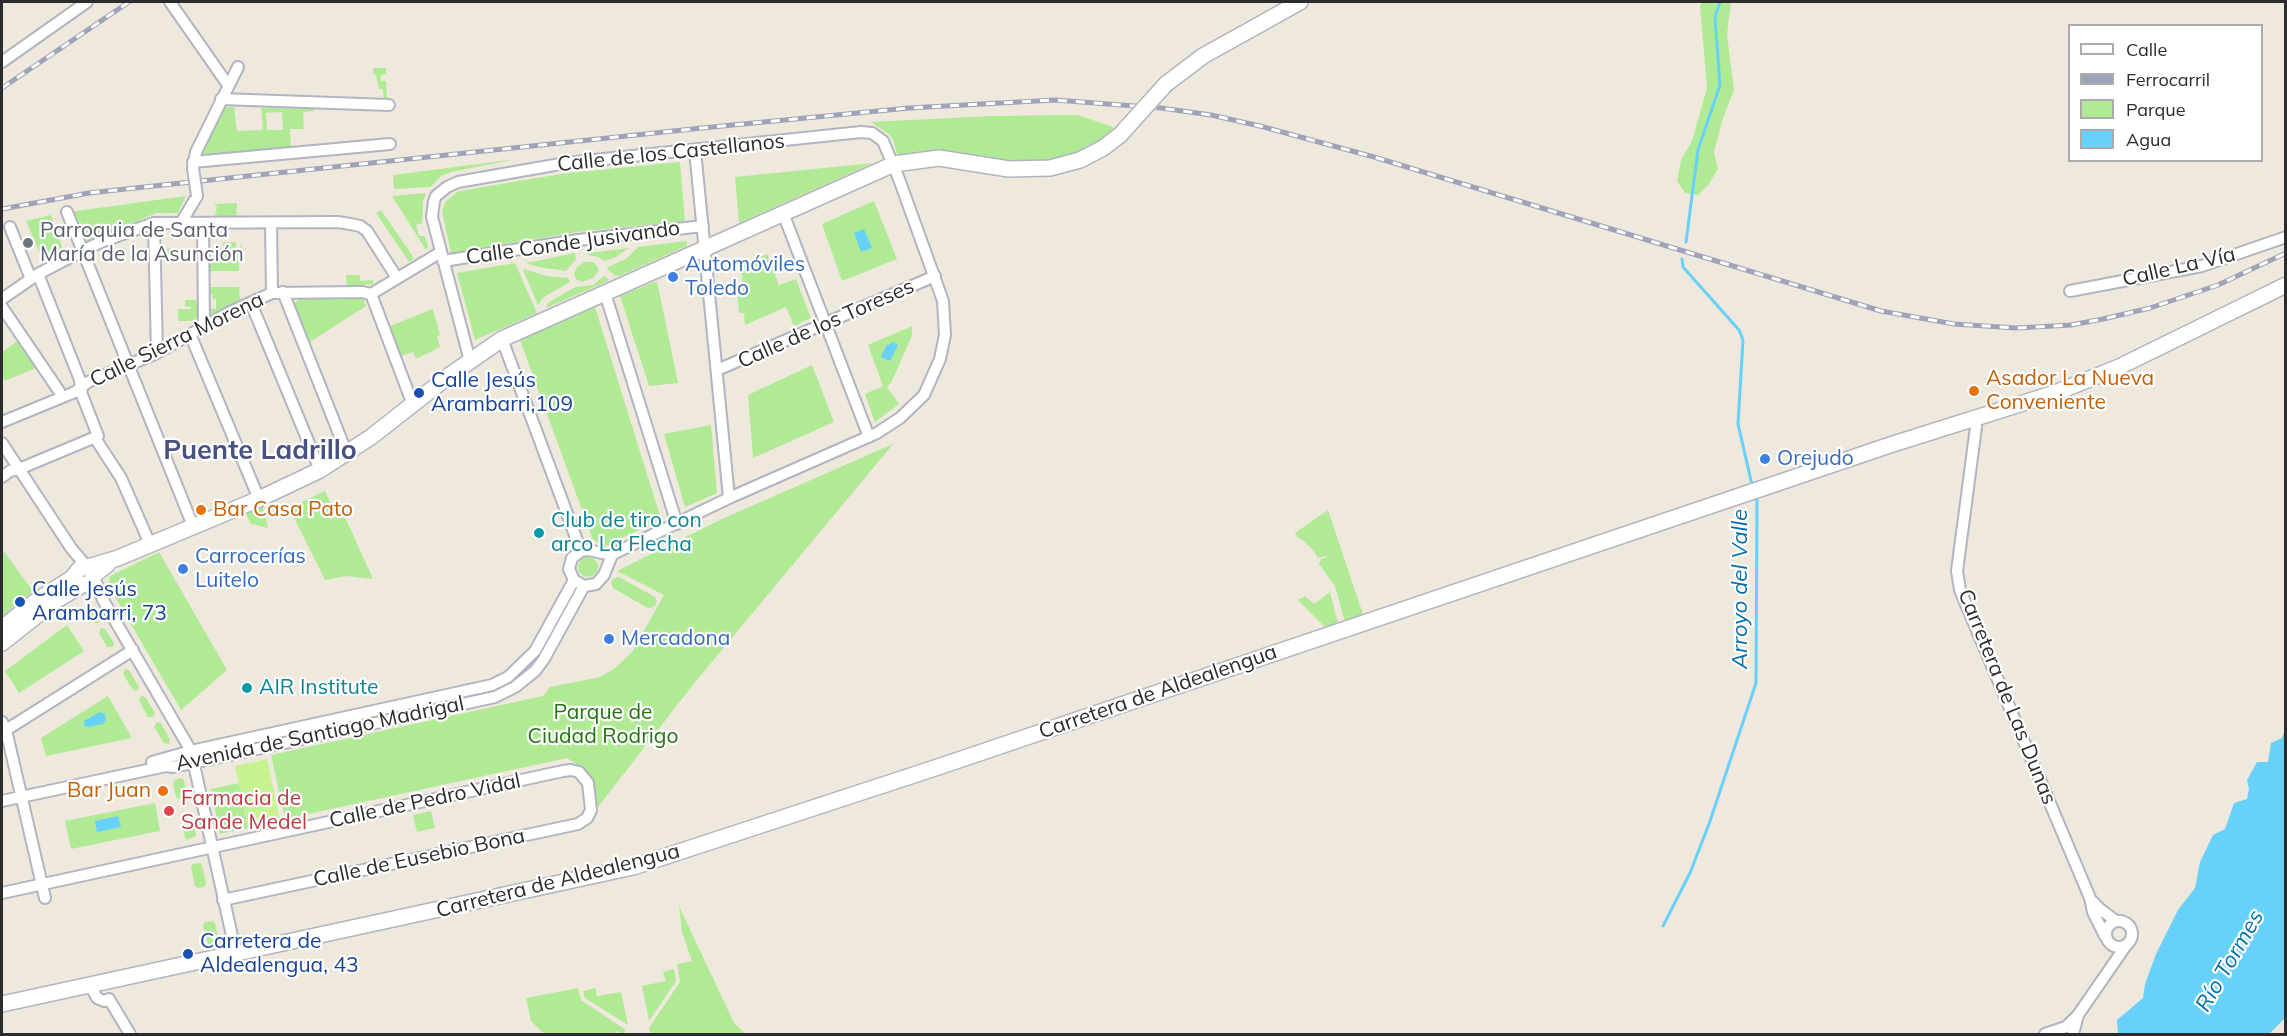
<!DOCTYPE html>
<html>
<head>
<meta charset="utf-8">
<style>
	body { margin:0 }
	#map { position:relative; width:2287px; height:1036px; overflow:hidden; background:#efe8dd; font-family:Mulish,sans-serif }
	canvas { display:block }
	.frame { position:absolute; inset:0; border:3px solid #2c2c2c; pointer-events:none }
	.legend { position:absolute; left:2068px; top:24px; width:195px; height:138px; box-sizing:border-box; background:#fff; border:2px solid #ababab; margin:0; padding:8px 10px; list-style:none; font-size:18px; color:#2c2c2c }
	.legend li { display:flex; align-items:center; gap:12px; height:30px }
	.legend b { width:30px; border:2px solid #ababab }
</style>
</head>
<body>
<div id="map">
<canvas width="2287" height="1036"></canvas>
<div class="frame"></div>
<ul class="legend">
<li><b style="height:8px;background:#fff"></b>Calle</li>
<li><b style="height:8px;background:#9fa3b8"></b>Ferrocarril</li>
<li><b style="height:16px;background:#b1ea95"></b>Parque</li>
<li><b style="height:16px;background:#67d1fa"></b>Agua</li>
</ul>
</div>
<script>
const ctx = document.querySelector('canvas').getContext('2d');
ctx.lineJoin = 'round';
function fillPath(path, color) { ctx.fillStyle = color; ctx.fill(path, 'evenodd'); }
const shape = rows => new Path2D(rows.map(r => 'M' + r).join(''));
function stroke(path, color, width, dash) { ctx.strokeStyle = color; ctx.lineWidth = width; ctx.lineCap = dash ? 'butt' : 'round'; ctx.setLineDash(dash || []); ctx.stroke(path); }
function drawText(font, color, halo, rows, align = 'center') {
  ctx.font = font + ' Mulish,sans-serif'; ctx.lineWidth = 4.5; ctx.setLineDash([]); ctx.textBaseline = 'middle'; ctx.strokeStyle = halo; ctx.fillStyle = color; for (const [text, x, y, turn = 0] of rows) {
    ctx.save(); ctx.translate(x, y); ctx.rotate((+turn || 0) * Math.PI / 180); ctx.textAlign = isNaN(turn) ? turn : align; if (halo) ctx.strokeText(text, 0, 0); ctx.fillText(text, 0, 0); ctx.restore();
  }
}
fillPath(shape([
	[1702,2,1731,2,1727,35,1734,90,1722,121,1714,152,1718,169,1709,184,1698,195,1685,193,1677,181,1681,160,1692,141,1707,88,1700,7],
	[373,68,386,68,386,74,381,75,381,81,386,81,387,102,384,102,383,89,379,89,376,75,373,74],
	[224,107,234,107,237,131,263,130,261,108,314,109,314,111,303,112,304,129,290,129,291,149,207,158,202,153],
	[282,112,283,130,267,130,266,113],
	[1077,115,1111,126,1117,131,1096,146,1049,164,903,156,897,154,893,140,890,135,871,122,991,116],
	[517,159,451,172,441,176,431,187,394,189,393,175],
	[680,162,685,221,577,232,451,253,442,211,446,201,459,191,567,173],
	[873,163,815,189,739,223,735,177],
	[426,193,423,202,422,223,416,225,419,236,425,236,428,247,426,250,392,196],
	[186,196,178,213,156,213,82,246,69,212],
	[874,201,897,259,842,281,822,224],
	[237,203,236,220,214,220,217,207,214,204],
	[381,210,414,258,409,262,376,213],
	[51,215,65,255,47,263,43,261,26,221],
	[687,241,687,246,619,276,616,276,607,269,608,267,626,259,638,247],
	[223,242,236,242,236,250,240,251,241,242,243,255,239,255,239,271,207,271,207,259,213,259,213,256,217,255,215,244,220,244,219,254,223,255],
	[183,248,181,255,158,256,158,249],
	[629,248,616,257,604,261,598,257,583,254],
	[575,253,576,259,566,271,538,267,526,263],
	[767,254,779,285,796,279,811,318,794,326,786,307,745,325,744,313,739,313,737,291,743,290,741,266],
	[584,262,594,262,599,270,593,278,582,282,576,279,574,274,577,267],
	[515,263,537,313,475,340,457,273],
	[524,269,547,276,568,278,570,282,544,297,538,305,523,270],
	[346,275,360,275,360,281,373,280,373,284,347,286],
	[604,276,609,279,608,281,546,308,549,302,568,291,576,287,593,285],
	[657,281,678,383,649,386,620,296],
	[207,287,239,287,240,302,207,318,207,309,216,309,216,299,213,299,212,294,207,294],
	[303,296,363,297,366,306,307,344,294,309,295,303],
	[185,300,196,300,196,303,199,303,199,321,178,321,178,309,191,309,191,307,185,306],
	[595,307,661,519,606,546,593,540,520,340],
	[433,309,440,335,437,336,440,347,416,359,413,352,401,356,390,326],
	[912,326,912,336,891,383,887,387,899,404,875,422,865,394,883,386,868,345],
	[19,340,38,367,5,381,2,376,2,352],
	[812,365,834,422,753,458,748,395],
	[711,425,717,493,685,507,664,434],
	[893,444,692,686,598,807,587,771,567,758,285,819,271,755,543,696,550,687,600,677,614,669,632,652,664,595,617,571,722,519],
	[325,491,334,511,341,508,373,579,346,576,325,580,289,508],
	[262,504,268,528,251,524,245,512],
	[1328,510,1364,617,1345,622,1335,586,1319,564,1321,559,1327,557,1325,556,1318,558,1313,550,1303,540,1297,537,1295,533],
	[2,549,33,591,2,616],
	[159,552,227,670,181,710,108,585,110,576],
	'578 567a10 10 0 1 1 20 0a10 10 0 1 1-20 0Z',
	[619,577,655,597,657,602,655,606,650,608,646,607,613,588,611,582,614,578],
	[1330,592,1338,624,1327,629,1298,600,1305,596,1314,604],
	[571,595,573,597,538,660,514,681,513,679,538,655],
	[88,605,92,606,99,619,98,623,94,623,85,610],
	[67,625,84,651,19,693,5,671],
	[101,628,105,629,114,643,113,647,107,647,99,633],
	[125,669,129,670,139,687,137,691,133,690,123,674],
	[507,683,509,685,493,692,396,714,396,712,482,693],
	[108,696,132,738,46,756,41,738],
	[141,696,145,697,155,713,153,717,148,717,139,700],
	[389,713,390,715,209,754,209,752],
	[157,722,161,723,170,740,169,744,164,743,154,727],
	[181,778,184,780,187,796,179,799,176,797,173,783,175,780],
	[239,783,248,828,220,834,211,789],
	[155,803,160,831,71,849,65,821],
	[431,811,435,828,417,832,413,815],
	[190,819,193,821,196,836,186,840,181,823,184,820],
	[200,863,202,865,206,883,204,887,198,888,195,886,191,867,193,864],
	[679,906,734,1023,746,1034,651,1034,649,1028,680,982,677,964,692,961,682,932],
	[212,921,215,923,219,942,217,945,211,946,208,944,203,925,205,922],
	[674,969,676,981,649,1021,642,986,666,981,663,972],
	[578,988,581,1000,626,1030,623,1034,616,1031,614,1034,548,1034,542,1032,531,1021,526,998],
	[595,988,597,996,621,992,628,1025,585,998,583,991]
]), '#b1ea95');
fillPath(shape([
	[267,759,280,820,248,826,235,766]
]), '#c7f290');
fillPath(shape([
	[864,229,872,248,861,252,854,233],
	[893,342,898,345,890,361,881,357,886,346],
	[100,712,105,714,106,720,103,724,89,727,84,726,84,721],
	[2285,729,2285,1018,2269,1034,2118,1034,2117,1020,2143,998,2145,984,2156,954,2178,910,2195,888,2200,862,2213,835,2225,829,2234,803,2247,799,2249,789,2247,780,2257,762,2268,762,2271,743,2282,738],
	[118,816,121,827,97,832,95,821]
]), '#67d1fa');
stroke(shape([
	[1686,242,1698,150,1720,85,1715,17,1720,2],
	[1682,259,1683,267,1739,330,1743,340,1738,424,1752,485],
	[1663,926,1690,873,1709,824,1756,683,1757,501,1755,494]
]), '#67d1fa', 3);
const street = shape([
	[170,2,228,85],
	[2,62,87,2],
	[221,99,389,105],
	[695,150,729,498],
	[193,162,390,144],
	[193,168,196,152,238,67],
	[67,212,193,526],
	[783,213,869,437],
	[154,223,157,353],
	[181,223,197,196],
	[203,223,204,327],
	[271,223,272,293],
	[10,227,31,279],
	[443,261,578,240,703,226],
	[2070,291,2202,266,2286,237],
	[283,292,347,454],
	[605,293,677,524],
	[371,294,413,405],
	[2,299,38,274,82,251,101,242,154,223,338,222,350,224,360,226,367,231,397,278],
	[251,303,320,470],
	[2,307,59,391],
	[190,334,259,499],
	[502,339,581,551],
	[470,361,432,217,434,201,436,196,447,187,458,182,566,163,861,132,872,133,883,141,899,179,943,301,945,335,940,359,924,395,900,418,877,433,729,498,615,553,612,555,588,550,581,551,572,558,569,569,574,580,584,586,596,584,604,575,612,555],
	[717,370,935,276],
	[1975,419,1976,427,1957,571,1960,590,2090,898,2093,912,2105,936],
	[2,422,75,392,88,382,157,353,230,312,272,293,362,292,371,294,441,252],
	[95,438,121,478,150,544],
	[2,443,71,548,87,567],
	[2,477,10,471,19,469,98,436,82,395,80,380,38,274],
	[94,577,103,600,191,751,236,954],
	[2,722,6,730,45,898],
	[6,730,133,650],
	[152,762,191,751,492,685,508,677,535,651,574,580],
	[2,801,166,766,173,767,202,761,495,697,515,687,535,671,544,659,584,586],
	[2,893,563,771,571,770,579,772,588,783,591,810,587,818,578,824,223,900],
	[2092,901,2100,909,2116,921],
	'2106 934a13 13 0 1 1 26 0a13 13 0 1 1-26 0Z',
	[90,985,97,998,104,1001,109,999],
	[109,999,130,1034],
	[2045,1034,2066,1027,2078,1015,2127,944],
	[2073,1034,2078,1015]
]);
const secondary = shape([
	[1166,84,1203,56,1300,2],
	[88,567,118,558,259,499,320,470,371,437,450,375,502,339,894,164,939,158,1009,169,1050,168,1080,160,1103,148,1120,135],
	[2,628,36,601,72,578,81,567,88,567,94,574],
	[2,643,55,601,82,585,91,583,94,575,108,564],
	[2,1004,633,867,935,768,1893,444,2055,393,2119,367,2286,285]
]);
stroke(street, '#b1b4c1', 14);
stroke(secondary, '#b1b4c1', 18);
stroke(street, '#fff', 10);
stroke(secondary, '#fff', 15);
const rail = shape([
	[2,88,129,2],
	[2,209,89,193,144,187,702,128,909,108,1055,100,1161,108,1211,115,1260,126,1374,157,1881,311,1954,324,2016,328,2071,325,2103,319,2150,308,2218,285,2286,253]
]);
stroke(rail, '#9fa3b8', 5);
stroke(rail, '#fff', 3, [9]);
const streetBridge = shape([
	[193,168,197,196]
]);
const secondaryBridge = shape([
	[1120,135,1166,84]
]);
stroke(streetBridge, '#b1b4c1', 14, []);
stroke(secondaryBridge, '#b1b4c1', 18, []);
stroke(streetBridge, '#fff', 10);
stroke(secondaryBridge, '#fff', 15);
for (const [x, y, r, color] of [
	[28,243,6,"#6b7280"],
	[673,277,6,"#3f7fe0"],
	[1974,391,6,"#e8710a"],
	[419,393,6,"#1a4fb4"],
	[1765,459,6,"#3f7fe0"],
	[201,510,6,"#e8710a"],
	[539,533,6,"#0f9aa8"],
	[183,569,6,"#3f7fe0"],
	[20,602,6,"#1a4fb4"],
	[609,639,6,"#3f7fe0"],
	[247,688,6,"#0f9aa8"],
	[163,791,6,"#e8710a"],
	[169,811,6,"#e0444e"],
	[188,954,6,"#1a4fb4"]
]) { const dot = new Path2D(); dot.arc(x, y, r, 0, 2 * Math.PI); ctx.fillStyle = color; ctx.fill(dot); stroke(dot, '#fff', 2); }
drawText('21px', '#2c2c2c', '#fff', [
	["Calle de los Castellanos",671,153,-6],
	["Calle Conde Jusivando",573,243,-8],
	["Calle La Vía",2179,267,-13],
	["Calle de los Toreses",826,324,-24],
	["Calle Sierra Morena",177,340,-26],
	["Carretera de Aldealengua",1158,692,-19],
	["Carretera de Las Dunas",2007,697,68],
	["Avenida de Santiago Madrigal",320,734,-12],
	["Calle de Pedro Vidal",425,801,-12],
	["Calle de Eusebio Bona",419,858,-12],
	["Carretera de Aldealengua",558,881,-14]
]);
drawText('21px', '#5b616d', '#fff', [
	["Parroquia de Santa",40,231],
	["María de la Asunción",40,255]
], 'left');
drawText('21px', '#366cbe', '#fff', [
	["Automóviles",685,265],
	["Toledo",685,289],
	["Orejudo",1777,459],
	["Carrocerías",195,557],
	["Luitelo",195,581],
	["Mercadona",621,639]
], 'left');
drawText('21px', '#c56008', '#fff', [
	["Asador La Nueva",1986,379],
	["Conveniente",1986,403],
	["Bar Casa Pato",213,510],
	["Bar Juan",151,791,"right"]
], 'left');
drawText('21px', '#164399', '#fff', [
	["Calle Jesús",431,381],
	["Arambarri,109",431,405],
	["Calle Jesús",32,590],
	["Arambarri, 73",32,614],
	["Carretera de",200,942],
	["Aldealengua, 43",200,966]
], 'left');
drawText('21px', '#0d838f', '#fff', [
	["Club de tiro con",551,521],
	["arco La Flecha",551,545],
	["AIR Institute",259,688]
], 'left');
drawText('21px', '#267214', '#fff', [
	["Parque de",603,713],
	["Ciudad Rodrigo",603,737]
]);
drawText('21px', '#be3a42', '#fff', [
	["Farmacia de",181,799],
	["Sande Medel",181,823]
], 'left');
drawText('italic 22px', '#016fac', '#fff', [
	["Arroyo del Valle",1740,589,-90],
	["Río Tormes",2230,961,-60]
]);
drawText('bold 27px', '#485182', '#fff', [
	["Puente Ladrillo",260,451]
]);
</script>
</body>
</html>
